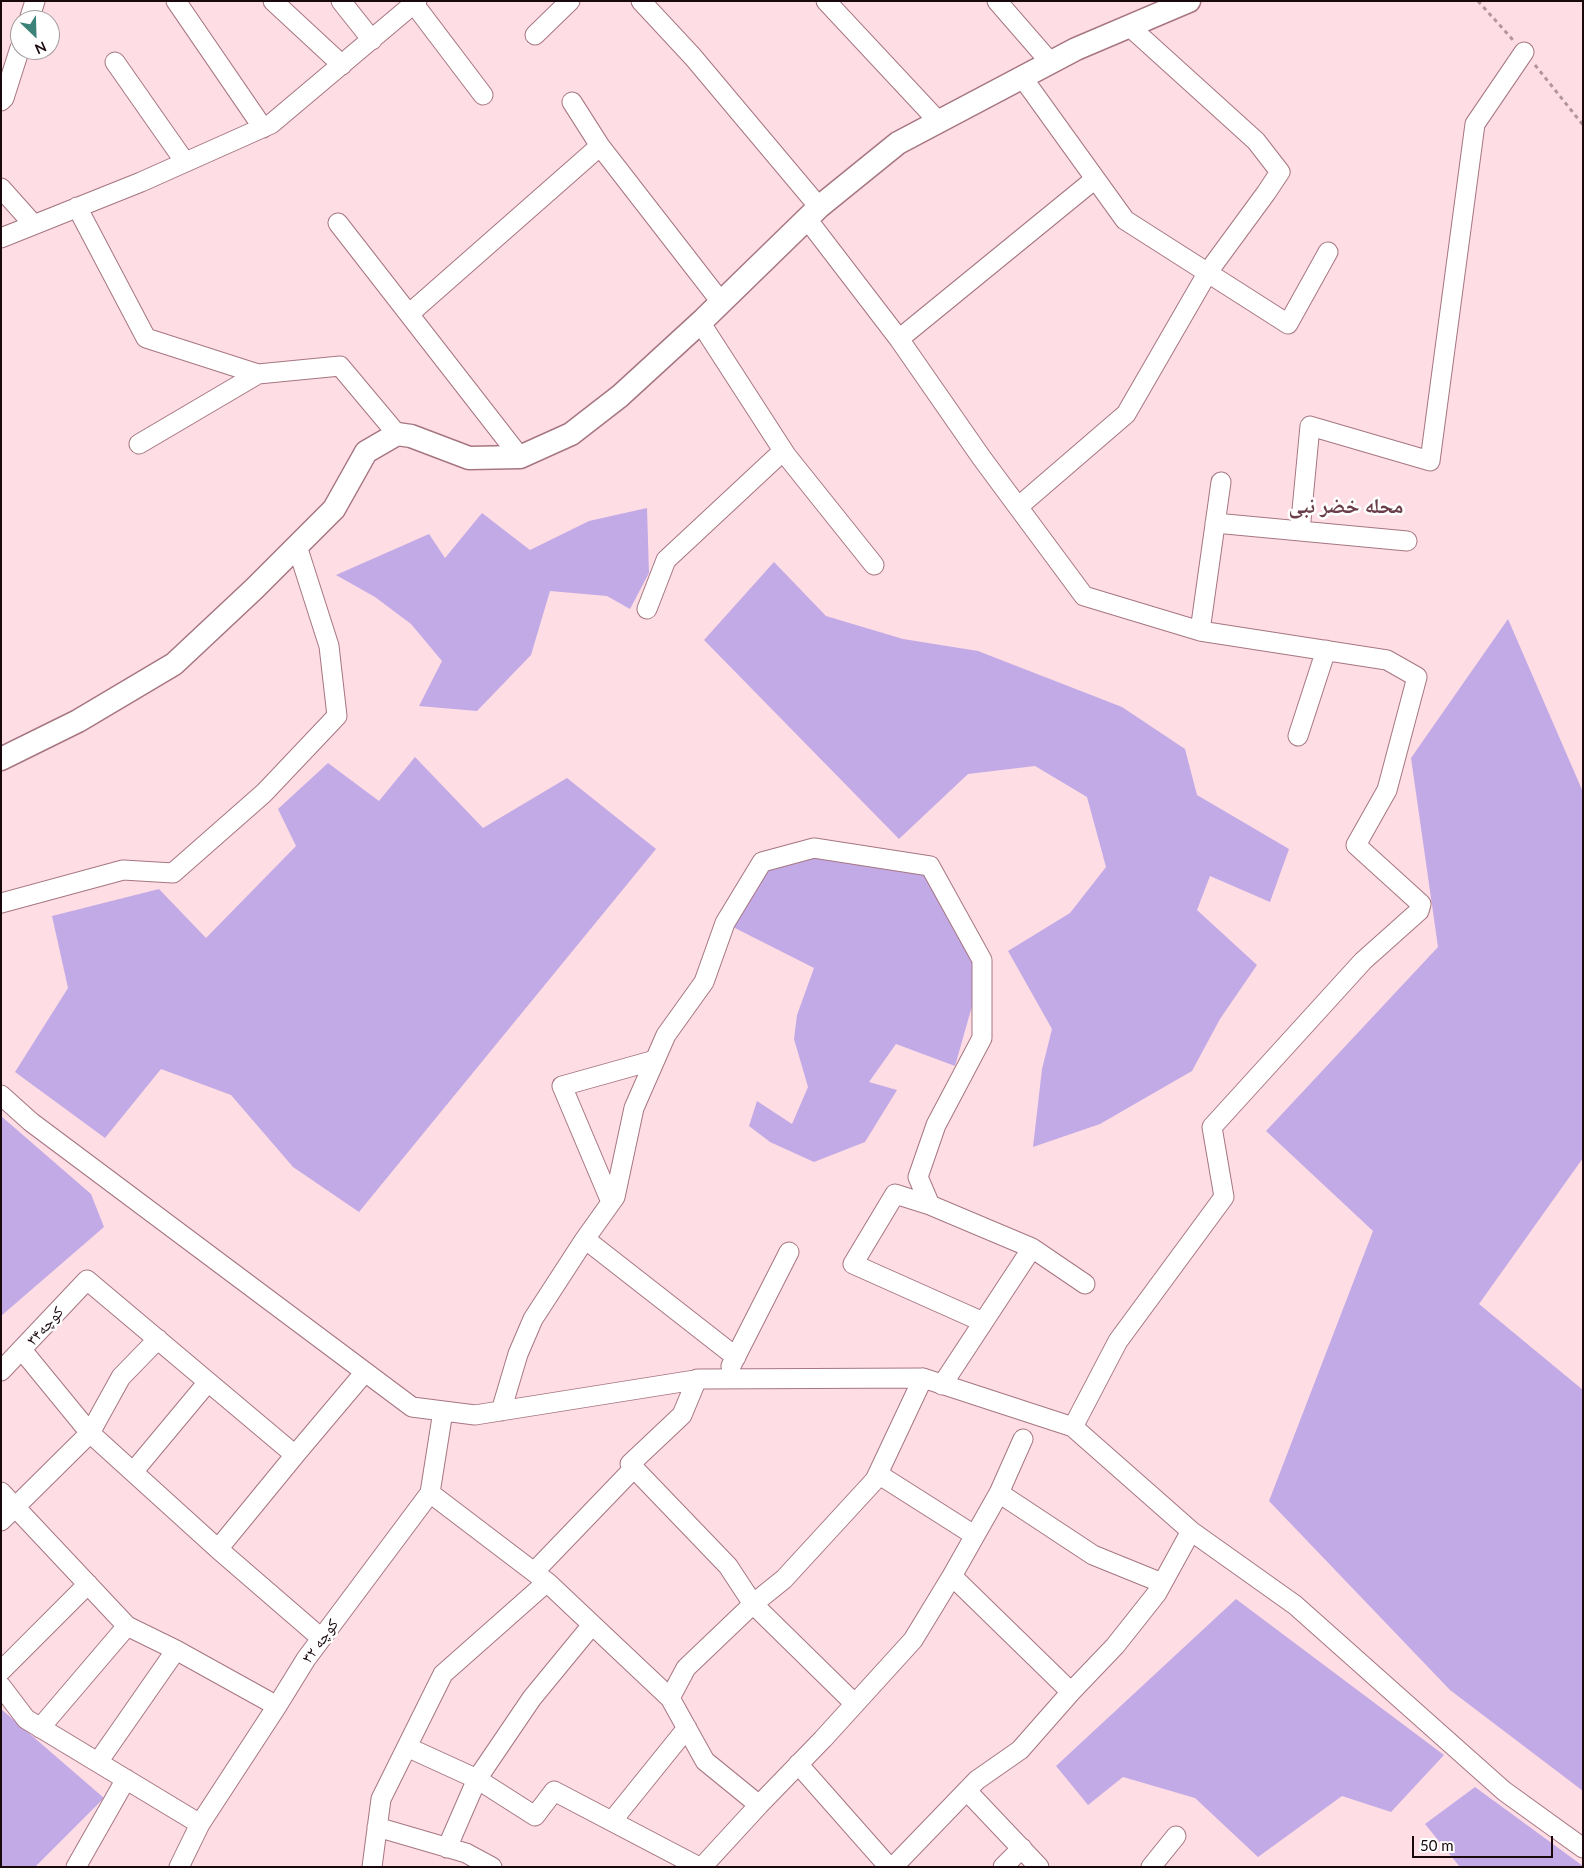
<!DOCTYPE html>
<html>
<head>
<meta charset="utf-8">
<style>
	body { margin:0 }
	#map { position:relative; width:1584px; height:1868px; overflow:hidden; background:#fedde4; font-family:Lato,sans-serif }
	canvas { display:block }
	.frame { position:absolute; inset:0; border:2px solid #19080c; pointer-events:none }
	.north { position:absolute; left:10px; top:10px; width:50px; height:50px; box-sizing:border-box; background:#fff; border:1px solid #a39c9e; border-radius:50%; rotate:156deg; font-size:14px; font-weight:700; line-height:20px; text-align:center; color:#19080c }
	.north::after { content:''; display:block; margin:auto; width:18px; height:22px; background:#3d8278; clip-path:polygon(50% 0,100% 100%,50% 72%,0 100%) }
	.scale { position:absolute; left:1412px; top:1836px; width:141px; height:22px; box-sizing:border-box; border:2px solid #19080c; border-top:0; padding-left:6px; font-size:15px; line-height:18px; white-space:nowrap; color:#19080c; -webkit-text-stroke:4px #fff; paint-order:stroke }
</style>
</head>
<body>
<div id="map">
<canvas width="1584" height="1868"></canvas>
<div class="frame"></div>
<div class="north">N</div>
<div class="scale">50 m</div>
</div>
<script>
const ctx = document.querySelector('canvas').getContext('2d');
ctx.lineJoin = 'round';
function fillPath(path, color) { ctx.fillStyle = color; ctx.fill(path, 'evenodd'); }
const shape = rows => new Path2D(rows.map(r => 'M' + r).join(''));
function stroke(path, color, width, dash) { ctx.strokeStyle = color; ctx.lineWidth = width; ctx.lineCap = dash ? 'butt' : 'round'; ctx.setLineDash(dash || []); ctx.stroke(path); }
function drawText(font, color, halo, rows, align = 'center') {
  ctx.font = font + ' Lato,"Noto Naskh Arabic",sans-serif'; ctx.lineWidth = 5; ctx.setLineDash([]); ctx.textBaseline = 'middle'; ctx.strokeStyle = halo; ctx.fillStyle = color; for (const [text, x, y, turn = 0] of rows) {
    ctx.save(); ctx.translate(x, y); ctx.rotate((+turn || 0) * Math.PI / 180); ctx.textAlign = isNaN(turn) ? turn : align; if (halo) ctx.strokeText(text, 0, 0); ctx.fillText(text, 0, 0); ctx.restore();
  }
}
fillPath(shape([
	[647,508,649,573,630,609,607,596,550,591,531,655,477,711,419,706,442,661,411,624,375,597,336,575,429,534,445,558,482,513,530,550,589,521],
	[774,562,826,616,903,639,978,651,1122,707,1185,749,1197,795,1289,849,1270,902,1210,876,1197,910,1257,965,1220,1019,1192,1071,1100,1124,1033,1147,1042,1069,1052,1029,1008,951,1070,913,1106,867,1087,797,1035,766,968,774,899,839,704,640],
	[1508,619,1583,792,1583,1158,1479,1304,1583,1390,1583,1791,1450,1690,1269,1501,1373,1231,1266,1131,1438,947,1411,758],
	[415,757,483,828,567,778,656,849,359,1212,293,1167,231,1095,161,1069,105,1138,15,1072,68,988,52,916,159,889,206,938,296,846,278,809,328,763,379,801],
	[814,848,930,866,982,971,955,1066,896,1044,869,1082,897,1090,865,1142,814,1162,770,1142,749,1126,757,1101,792,1124,808,1087,794,1039,797,1015,814,968,725,923,762,862],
	[1,1116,91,1194,104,1227,1,1316],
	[1236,1599,1444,1755,1391,1812,1342,1796,1258,1857,1195,1798,1123,1777,1088,1805,1056,1766],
	[1,1709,104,1798,35,1867,1,1867],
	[1475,1787,1583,1866,1583,1867,1460,1867,1425,1824]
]), '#c2aae6');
const minor = shape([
	[176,1,263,128],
	[273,1,342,65],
	[341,1,372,40],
	[641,1,693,57,819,207],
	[826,1,939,122],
	[997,1,1050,62],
	[414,4,483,95],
	[29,20,35,1],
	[535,35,570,1],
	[115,62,185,162],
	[1022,77,1125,220,1288,324,1328,252],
	[1,101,4,98,20,48],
	[572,102,600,146,721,302],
	[1,188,34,225],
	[77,207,146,338,258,374,340,366,397,434],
	[807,219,899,339,981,457,1084,596,1200,631,1387,660,1417,677,1387,790,1356,845,1421,904,1419,911,1363,961,1212,1127,1224,1197,1118,1341,1073,1427],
	[338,223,520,457],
	[1,238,141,182,271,124,417,1],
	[409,314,600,146],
	[700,322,786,455,874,565],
	[899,339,1095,179],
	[139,444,258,374],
	[1018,507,1126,414,1208,272,1266,193,1280,172,1256,141,1129,26],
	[1215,523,1407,541],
	[1300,531,1310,426,1430,461,1475,124,1524,52],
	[647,609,666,560,783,451],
	[1200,631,1221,482],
	[1298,736,1326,650],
	[1,903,123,870,173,873,264,793,337,716,329,646,297,546],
	[1,1095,31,1122,412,1407,475,1415,701,1379,923,1378,1073,1427,1191,1531,1295,1605,1504,1791,1583,1848],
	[611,1202,562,1086,655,1060],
	[585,1239,736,1357],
	[983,1322,853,1264,895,1194,930,1205,1032,1248],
	[22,1350,90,1433,218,1549,321,1638],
	[731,1366,789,1252],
	[1,1371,87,1280,295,1455,365,1372],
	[697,1379,682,1415,630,1464,728,1566,753,1604,855,1704],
	[942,1385,1032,1248,1085,1284],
	[501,1411,518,1354,533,1319,585,1239,615,1197,634,1108,666,1035,704,982,725,923,762,862,814,848,930,866,982,960,982,1038,936,1125,918,1177,930,1205],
	[133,1472,208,1382],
	[878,1474,974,1535],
	[1,1492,127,1626,176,1650,277,1706],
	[430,1493,547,1582,670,1698],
	[999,1493,1093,1555,1162,1583],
	[1,1521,90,1433,121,1377,158,1339],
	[218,1549,295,1455],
	[534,1572,634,1468],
	[952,1576,1071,1692],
	[1,1671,88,1584],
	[1,1686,26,1719,200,1824],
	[40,1728,127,1626],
	[407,1747,477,1779,535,1816,554,1791,699,1867],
	[98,1762,176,1650],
	[798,1764,889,1867],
	[967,1791,1039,1867],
	[759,1805,705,1761,670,1698,686,1668,753,1604,784,1579,875,1480,923,1378],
	[612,1821,687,1728],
	[377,1827,466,1853,492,1867],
	[447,1848,477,1779,532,1698,592,1625],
	[76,1867,126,1779],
	[179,1867,200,1824,277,1706,306,1659,430,1493,443,1411],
	[372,1867,381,1799,443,1674,547,1582],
	[702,1867,759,1805,823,1739,913,1640,952,1576,999,1493,1023,1439],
	[893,1867,977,1780,1020,1750,1071,1692,1115,1646,1157,1593,1191,1531],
	[1003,1867,1022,1848],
	[1151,1867,1176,1836]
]);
const tertiary = shape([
	[1,759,78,721,174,664,254,589,334,509,366,452,397,434,411,436,469,458,520,457,571,434,620,396,704,319,819,207,898,143,1076,49,1189,1]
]);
stroke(minor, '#a67682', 21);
stroke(tertiary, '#a67682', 25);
stroke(shape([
	[1478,1,1513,40],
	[1535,65,1583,125]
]), '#b2969c', 3, [4, 4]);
stroke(minor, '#fff', 19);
stroke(tertiary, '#fff', 22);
drawText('16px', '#19080c', '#fff', [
	["کوچه۳۴",45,1326,-48],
	["کوچه ۳۲",320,1641,-54]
]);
drawText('bold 21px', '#693e49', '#fff', [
	["محله خضر نبی",1346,506]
]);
</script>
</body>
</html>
